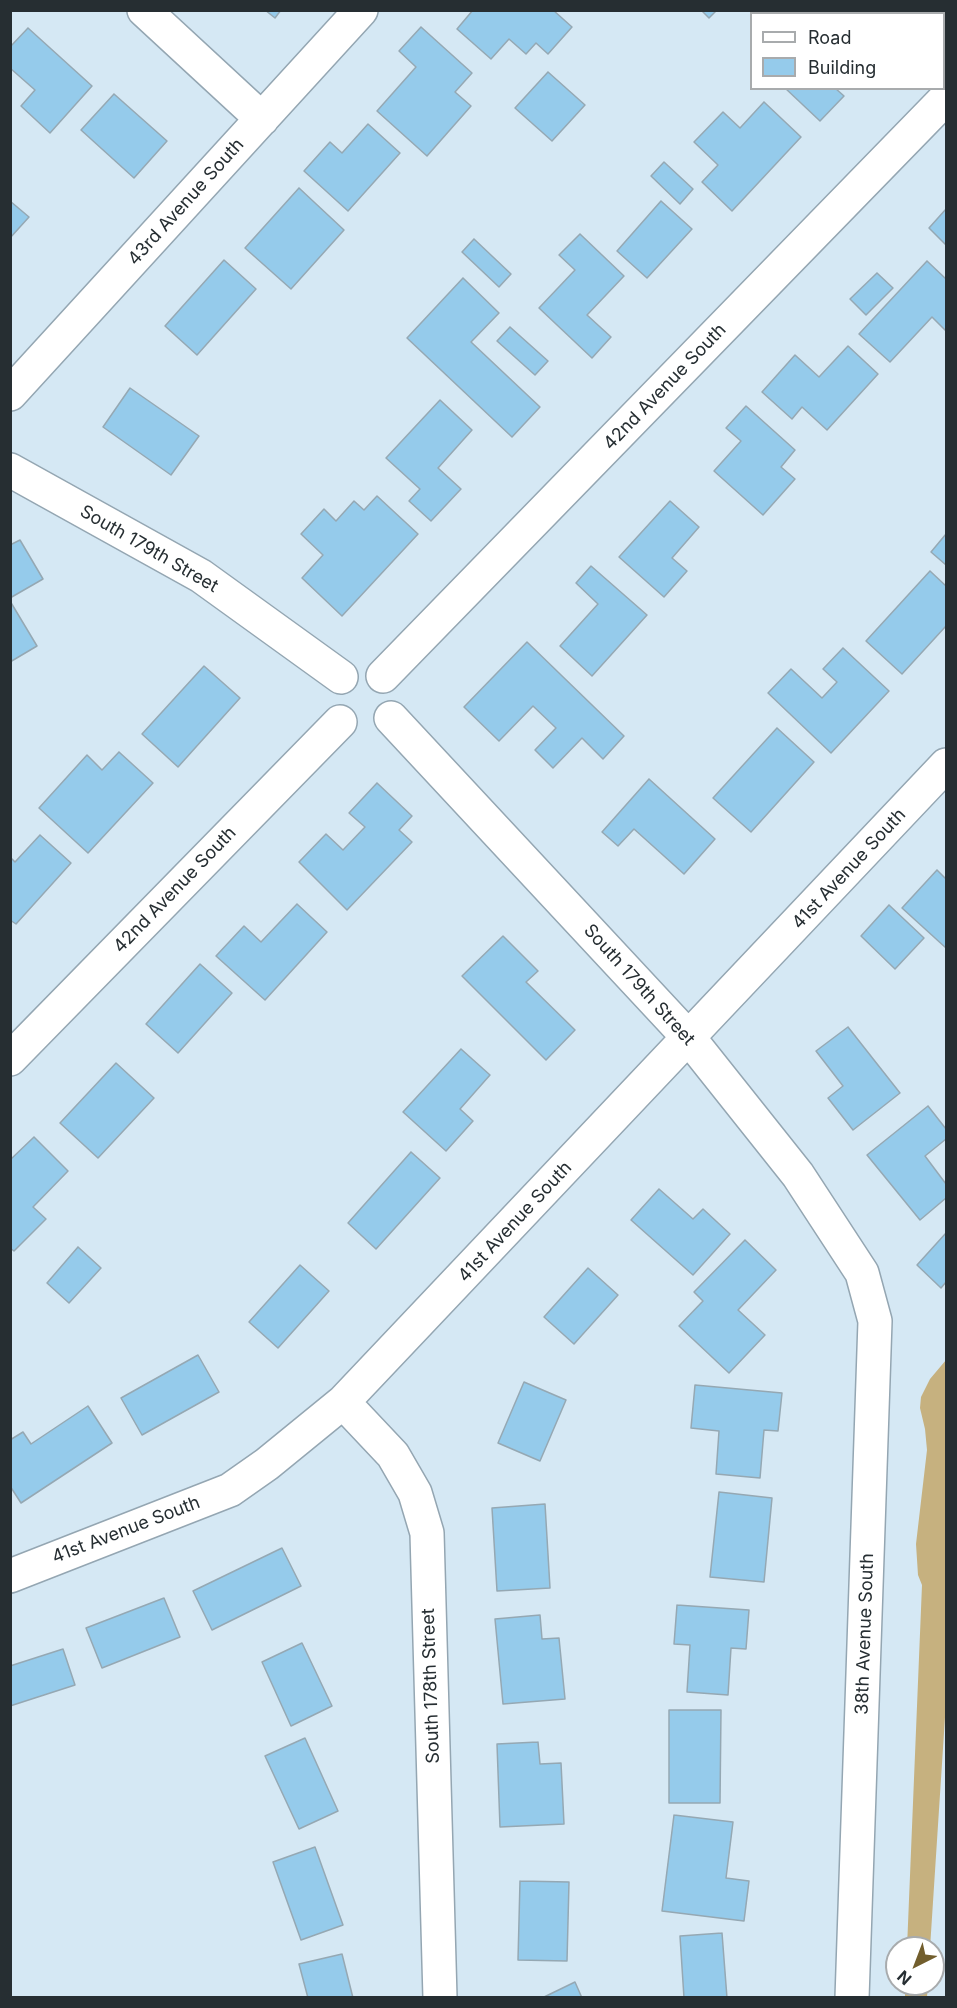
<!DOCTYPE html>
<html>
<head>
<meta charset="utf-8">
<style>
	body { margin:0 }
	#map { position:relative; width:957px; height:2008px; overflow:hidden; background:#d5e8f4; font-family:Inter,sans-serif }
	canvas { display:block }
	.frame { position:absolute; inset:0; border:12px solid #262e32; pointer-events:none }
	.legend { position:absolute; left:750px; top:12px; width:195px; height:78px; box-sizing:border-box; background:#fff; border:2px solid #a8abad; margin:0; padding:8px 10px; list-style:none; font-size:18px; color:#262e32 }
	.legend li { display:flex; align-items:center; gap:12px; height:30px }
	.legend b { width:30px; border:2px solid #a8abad }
	.north { position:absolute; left:885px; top:1936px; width:60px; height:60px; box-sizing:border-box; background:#fff; border:2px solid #a8abad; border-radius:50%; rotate:222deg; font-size:16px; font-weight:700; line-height:24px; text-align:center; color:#262e32 }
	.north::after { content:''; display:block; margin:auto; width:21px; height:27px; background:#725e2d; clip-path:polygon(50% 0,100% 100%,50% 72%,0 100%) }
</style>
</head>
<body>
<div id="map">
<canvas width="957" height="2008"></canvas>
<div class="frame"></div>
<ul class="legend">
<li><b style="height:8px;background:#fff"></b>Road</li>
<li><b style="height:16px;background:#95cbeb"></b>Building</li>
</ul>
<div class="north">N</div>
</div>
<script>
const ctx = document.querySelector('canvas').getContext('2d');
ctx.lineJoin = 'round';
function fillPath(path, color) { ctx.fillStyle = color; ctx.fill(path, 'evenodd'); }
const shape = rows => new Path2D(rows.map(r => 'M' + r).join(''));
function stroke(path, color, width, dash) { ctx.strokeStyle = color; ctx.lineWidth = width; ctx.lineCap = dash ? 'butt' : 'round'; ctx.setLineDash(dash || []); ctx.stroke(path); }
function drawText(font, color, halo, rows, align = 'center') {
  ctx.font = font + ' Inter,sans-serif'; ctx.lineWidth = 4.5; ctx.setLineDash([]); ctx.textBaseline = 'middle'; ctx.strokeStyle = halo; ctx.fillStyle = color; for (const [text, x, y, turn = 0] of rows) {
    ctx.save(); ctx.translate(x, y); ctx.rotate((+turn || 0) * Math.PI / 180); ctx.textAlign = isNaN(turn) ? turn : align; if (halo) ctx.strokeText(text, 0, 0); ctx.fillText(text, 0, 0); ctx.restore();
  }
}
fillPath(shape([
	[946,1360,946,1702,930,1948,907,1948,922,1585,918,1575,916,1544,927,1450,925,1429,920,1408,921,1397,930,1379],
	[905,1984,928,1984,927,1997,905,1997]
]), '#c6b17f');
const building = shape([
	[265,10,281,10,275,18,265,10],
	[473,10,553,10,572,27,548,54,536,43,526,54,509,39,491,59,457,29,473,10],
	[701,10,717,10,709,18,701,10],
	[776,10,822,10,825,14,773,14,776,10],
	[876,10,891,10,888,14,879,14,876,10],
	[421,27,472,73,455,92,471,106,427,156,377,111,416,67,399,51,421,27],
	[28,28,92,86,50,133,21,106,35,90,10,68,10,47,28,28],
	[548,72,585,105,552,141,515,108,548,72],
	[785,88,835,88,844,96,820,121,785,88],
	[114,94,167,141,134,178,81,130,114,94],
	[764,102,801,137,732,211,702,182,718,165,694,142,723,112,740,128,764,102],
	[368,124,400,153,348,211,304,171,330,142,342,153,368,124],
	[664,162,693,189,680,204,651,176,664,162],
	[299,188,344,230,291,289,245,248,299,188],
	[10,201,29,217,10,238,10,201],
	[661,201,692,229,647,278,617,251,661,201],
	[946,209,946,245,929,228,946,209],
	[580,234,624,276,587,315,611,337,592,358,539,308,575,270,559,255,580,234],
	[474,239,511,274,499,287,462,252,474,239],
	[224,260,256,289,197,355,165,326,224,260],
	[927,261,946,279,946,331,932,317,890,362,859,334,927,261],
	[877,273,893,288,866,315,850,299,877,273],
	[463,278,499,313,471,342,540,407,512,437,407,338,463,278],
	[510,327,548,361,535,375,497,341,510,327],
	[848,346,878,374,827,430,802,407,792,419,762,392,795,355,819,377,848,346],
	[130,388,199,436,171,475,103,427,130,388],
	[440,400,472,430,438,468,461,489,431,521,409,501,420,489,386,458,440,400],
	[746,406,795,450,781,467,795,479,763,515,714,471,741,441,726,428,746,406],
	[377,496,418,534,342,616,302,578,323,555,301,534,324,509,336,521,354,501,364,510,377,496],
	[670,501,699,527,672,558,687,571,664,597,619,557,670,501],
	[946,534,946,565,931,552,946,534],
	[20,540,43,579,10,598,10,545,20,540],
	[591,566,647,615,592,676,560,646,598,604,576,583,591,566],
	[930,571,946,586,946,626,902,674,866,641,930,571],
	[10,601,37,646,10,662,10,601],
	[527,642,624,736,603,759,582,738,553,768,535,750,556,728,533,706,499,741,464,707,527,642],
	[843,648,889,691,831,753,768,693,791,669,822,698,837,682,823,669,843,648],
	[204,666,240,698,178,767,142,734,204,666],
	[777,728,814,762,751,832,713,798,777,728],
	[119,752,153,783,88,853,39,808,87,755,102,770,119,752],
	[649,779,715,839,684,874,634,829,618,846,602,832,649,779],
	[377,783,412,816,399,830,412,842,347,910,299,862,326,834,343,850,365,827,349,813,377,783],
	[40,835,71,863,16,924,10,920,10,857,15,862,40,835],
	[937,870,946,879,946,948,902,908,937,870],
	[297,904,327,932,265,1000,216,956,244,926,261,942,297,904],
	[889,905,924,938,895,969,861,936,889,905],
	[503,936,538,971,526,982,575,1030,546,1060,462,976,503,936],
	[200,964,232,993,178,1053,146,1024,200,964],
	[848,1027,900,1093,853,1130,828,1098,843,1086,816,1051,848,1027],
	[461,1049,490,1075,460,1109,473,1121,446,1151,403,1112,461,1049],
	[116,1063,154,1098,98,1158,60,1123,116,1063],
	[928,1106,946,1129,946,1139,925,1156,946,1184,946,1198,920,1220,867,1155,928,1106],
	[34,1137,68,1171,33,1207,46,1219,14,1251,10,1248,10,1160,34,1137],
	[411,1152,440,1178,376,1249,348,1223,411,1152],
	[659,1189,693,1219,703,1209,730,1234,693,1275,631,1220,659,1189],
	[946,1233,946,1282,941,1288,917,1265,946,1233],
	[745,1240,776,1270,738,1310,765,1335,729,1373,679,1326,703,1301,694,1292,745,1240],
	[78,1247,101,1268,69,1303,47,1283,78,1247],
	[300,1265,329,1291,278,1348,249,1322,300,1265],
	[588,1268,618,1295,574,1344,544,1317,588,1268],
	[198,1355,219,1392,142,1435,121,1398,198,1355],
	[524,1382,566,1400,540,1461,498,1443,524,1382],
	[695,1385,782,1393,778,1431,764,1430,760,1478,716,1474,719,1431,691,1428,695,1385],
	[88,1406,112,1443,21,1503,10,1486,10,1440,23,1432,31,1444,88,1406],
	[719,1492,772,1498,764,1582,710,1577,719,1492],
	[545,1504,550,1588,497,1591,492,1508,545,1504],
	[282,1548,301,1586,212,1630,193,1591,282,1548],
	[164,1598,180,1637,102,1668,86,1628,164,1598],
	[677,1605,749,1610,746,1649,731,1648,728,1695,687,1692,690,1645,674,1644,677,1605],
	[540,1615,542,1639,559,1638,565,1699,503,1704,495,1619,540,1615],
	[302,1643,332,1706,291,1726,262,1662,302,1643],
	[63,1649,75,1685,10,1706,10,1666,63,1649],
	[669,1710,721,1710,720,1803,669,1803,669,1710],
	[305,1738,338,1811,299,1829,265,1756,305,1738],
	[538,1742,540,1764,561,1763,564,1824,500,1827,497,1744,538,1742],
	[674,1815,733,1822,726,1878,749,1881,744,1921,662,1911,674,1815],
	[315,1847,343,1925,301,1940,273,1862,315,1847],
	[520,1881,569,1882,567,1961,518,1960,520,1881],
	[722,1933,727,1998,684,1998,680,1936,722,1933],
	[342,1954,353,1998,308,1998,299,1964,342,1954],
	[575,1982,582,1998,542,1998,575,1982]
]);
fillPath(building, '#95cbeb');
stroke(building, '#95a8b3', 1.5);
const minor = shape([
	[144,10,262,119],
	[10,394,361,10],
	[10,470,201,576,341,677],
	[383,676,946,98],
	[391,718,689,1038,798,1175,862,1273,875,1321,852,1998],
	[10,1059,340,722],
	[343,1402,393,1455,415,1493,427,1533,440,1998],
	[10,1576,230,1490,267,1464,343,1402,946,765]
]);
stroke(minor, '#94a6b2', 36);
stroke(minor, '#fff', 33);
drawText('18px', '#262e32', '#fff', [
	["43rd Avenue South",186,202,-48],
	["42nd Avenue South",665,387,-46],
	["South 179th Street",149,549,30],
	["41st Avenue South",849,869,-47],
	["42nd Avenue South",175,890,-46],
	["South 179th Street",639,985,48],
	["41st Avenue South",515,1222,-47],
	["41st Avenue South",126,1530,-21],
	["38th Avenue South",865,1634,-88],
	["South 178th Street",431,1686,-92]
]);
</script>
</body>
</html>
